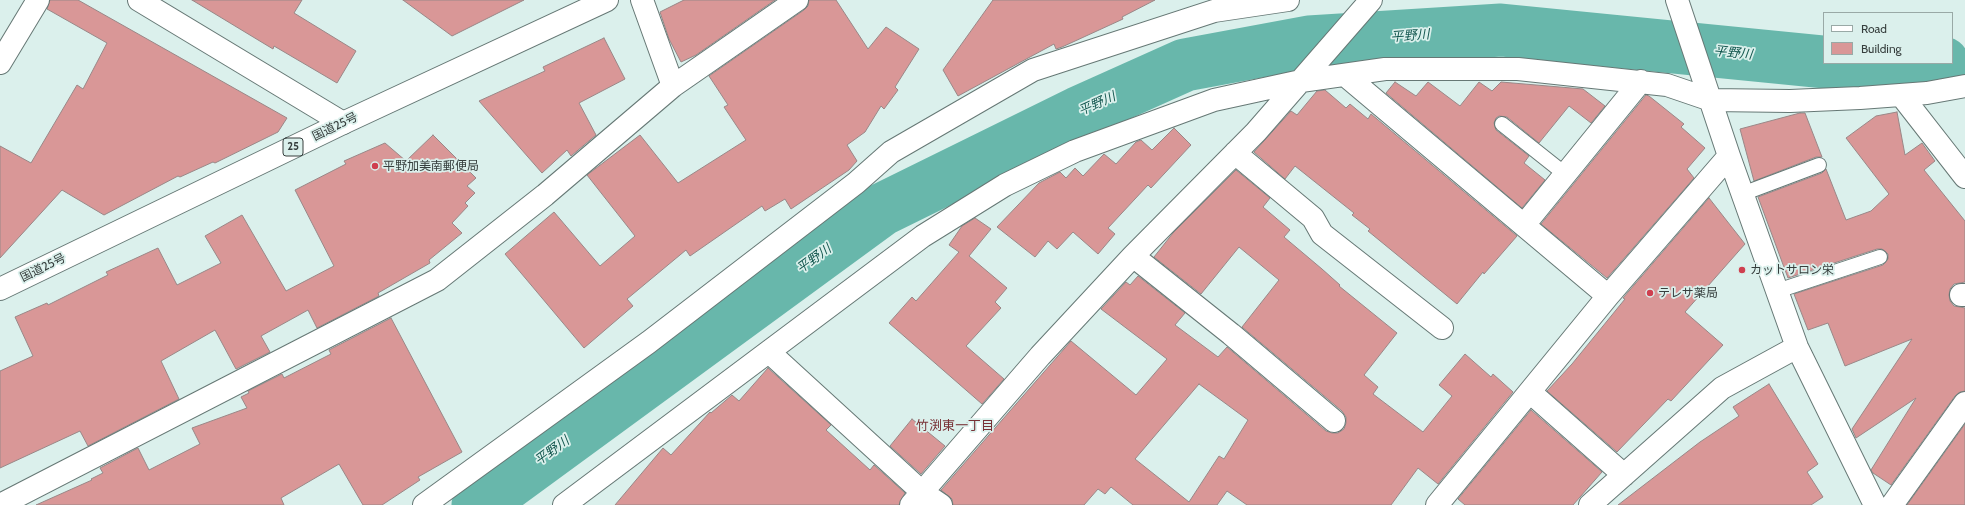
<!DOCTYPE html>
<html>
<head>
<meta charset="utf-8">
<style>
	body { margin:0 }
	#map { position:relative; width:1965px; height:505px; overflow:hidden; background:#dbf0ec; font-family:Cabin,sans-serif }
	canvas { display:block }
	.legend { position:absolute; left:1823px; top:12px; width:130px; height:52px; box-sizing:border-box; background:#dbf0ec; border:1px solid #99a9a6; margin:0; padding:5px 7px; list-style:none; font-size:12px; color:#363e3d }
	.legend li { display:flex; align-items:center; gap:8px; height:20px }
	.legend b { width:20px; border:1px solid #99a9a6 }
</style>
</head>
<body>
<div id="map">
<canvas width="1965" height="505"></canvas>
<ul class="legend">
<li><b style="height:5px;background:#fff"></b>Road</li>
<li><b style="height:11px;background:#d99797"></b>Building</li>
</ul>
</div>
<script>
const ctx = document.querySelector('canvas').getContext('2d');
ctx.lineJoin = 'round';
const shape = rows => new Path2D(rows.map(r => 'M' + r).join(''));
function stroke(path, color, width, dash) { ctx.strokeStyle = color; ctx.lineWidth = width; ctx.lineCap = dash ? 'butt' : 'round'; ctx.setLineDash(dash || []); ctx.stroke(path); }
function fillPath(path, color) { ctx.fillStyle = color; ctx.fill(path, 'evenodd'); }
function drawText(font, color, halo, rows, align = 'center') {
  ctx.font = font + ' Cabin,"Noto Sans JP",sans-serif'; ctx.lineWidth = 3.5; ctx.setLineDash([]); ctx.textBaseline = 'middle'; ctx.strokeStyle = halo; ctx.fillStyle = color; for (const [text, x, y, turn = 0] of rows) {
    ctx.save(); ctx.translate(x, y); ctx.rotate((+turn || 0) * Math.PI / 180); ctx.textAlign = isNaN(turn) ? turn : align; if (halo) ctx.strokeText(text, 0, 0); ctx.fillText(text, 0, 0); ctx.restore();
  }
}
stroke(shape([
	[1837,63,1896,69,1943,63],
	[478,505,881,210,1078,113,1185,65,1309,42,1501,30,1824,62]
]), '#68b7ab', 53);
const building = shape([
	[50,0,78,0,287,118,278,132,215,163,213,162,180,177,178,176,104,215,62,190,0,258,0,146,31,163,77,85,83,89,107,43,47,9,50,0],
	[192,0,302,0,294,13,356,51,337,83,274,46,273,49,192,0],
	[403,0,524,0,452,36,403,0],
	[684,0,775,0,696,55,681,62,669,39,660,12,684,0],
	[809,0,836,0,868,49,886,27,919,49,895,87,898,90,884,109,881,106,865,132,847,145,857,161,849,170,791,209,785,199,765,211,762,206,690,256,686,250,627,299,633,306,584,348,505,254,554,212,600,266,635,236,587,175,640,135,678,183,746,140,724,107,728,105,709,76,804,10,808,6,809,0],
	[993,0,1155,0,1122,17,1123,19,1062,47,1056,49,1054,44,958,96,943,70,993,0],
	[604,38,625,79,579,103,596,135,571,156,567,150,542,173,479,101,545,71,543,67,604,38],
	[1395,82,1416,96,1428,82,1460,106,1479,82,1492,91,1501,82,1583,89,1605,106,1591,123,1569,106,1539,143,1507,117,1499,116,1496,118,1494,123,1496,130,1529,156,1524,163,1545,180,1522,208,1386,93,1395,82],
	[1325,90,1346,108,1350,104,1368,119,1371,114,1517,236,1484,274,1483,272,1457,304,1368,231,1370,229,1352,215,1354,213,1295,166,1285,179,1254,152,1291,111,1297,115,1317,91,1325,90],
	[1646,95,1649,96,1684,124,1681,127,1705,148,1687,169,1694,178,1607,278,1541,224,1646,95],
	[1897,112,1905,155,1922,143,1935,161,1924,170,1965,221,1965,282,1954,284,1950,289,1949,295,1950,301,1954,306,1965,308,1965,391,1960,392,1955,396,1891,485,1873,473,1871,470,1916,398,1856,438,1852,429,1912,339,1845,366,1828,323,1808,330,1794,294,1883,265,1888,259,1888,254,1882,249,1877,249,1788,278,1758,197,1822,173,1826,169,1846,220,1871,211,1889,194,1846,138,1876,116,1897,112],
	[1800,113,1805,113,1822,157,1816,157,1754,181,1740,129,1800,113],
	[1174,128,1191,145,1151,188,1148,185,1108,228,1115,234,1098,254,1073,232,1057,249,1048,241,1035,257,997,227,1039,183,1060,172,1066,178,1075,168,1083,176,1104,154,1116,164,1136,142,1141,140,1152,150,1174,128],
	[433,135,476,178,467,186,475,193,465,203,468,206,452,223,462,233,429,260,430,263,378,293,379,296,317,328,308,310,261,336,270,352,236,369,215,330,161,361,179,399,88,446,80,431,0,468,0,371,33,356,15,317,47,303,48,305,108,275,106,272,158,248,177,285,221,263,205,236,242,215,286,291,334,266,295,190,346,164,344,161,385,143,406,161,433,135],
	[1236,170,1270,198,1263,207,1290,230,1284,237,1322,269,1340,285,1339,286,1397,333,1364,375,1378,387,1373,394,1423,432,1452,396,1439,385,1465,354,1491,377,1493,374,1513,392,1438,484,1418,468,1391,505,1247,505,1227,491,1217,505,1133,505,1111,487,1105,494,1098,489,1084,505,953,505,952,499,941,490,1071,341,1136,395,1167,359,1101,309,1126,282,1130,285,1138,276,1185,313,1175,325,1218,357,1227,347,1326,431,1332,433,1338,433,1344,429,1346,423,1346,417,1342,411,1242,327,1279,280,1239,247,1201,294,1154,257,1173,233,1236,170],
	[1199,384,1248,420,1224,459,1219,456,1189,502,1135,459,1199,384],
	[1709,198,1745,244,1685,312,1723,345,1671,401,1668,399,1617,452,1547,391,1572,364,1625,299,1623,298,1709,198],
	[975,218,991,229,969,256,1007,288,995,302,1001,308,966,346,1004,379,982,404,889,323,912,297,916,301,959,252,949,245,962,226,975,218],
	[391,318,462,452,418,477,420,480,382,505,363,505,339,464,281,498,284,505,36,505,92,480,91,479,103,473,100,468,138,448,149,470,200,444,192,428,247,408,241,397,249,393,248,391,282,374,284,378,331,354,329,350,391,318],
	[768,368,831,425,826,430,870,470,874,465,905,493,899,505,615,505,663,448,671,455,710,412,711,413,732,395,739,401,768,368],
	[1769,384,1818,464,1807,472,1823,497,1811,505,1618,505,1700,442,1739,416,1733,407,1769,384],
	[1531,410,1602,472,1573,505,1465,505,1458,499,1531,410],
	[912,419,945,446,921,474,890,446,912,419],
	[1965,424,1965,505,1907,505,1965,424]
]);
fillPath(building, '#d99797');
stroke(building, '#998787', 1);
const lane = shape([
	[1502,124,1565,174],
	[1742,194,1819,165],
	[1777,291,1880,257]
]);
const street = shape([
	[139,0,343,123],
	[642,0,673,86],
	[1677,0,1729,156,1797,347,1875,505],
	[0,63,38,0],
	[1345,75,1608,296],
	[1901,95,1965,177],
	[1235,153,1313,218,1322,234,1442,328],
	[1524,225,1641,81],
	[1133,256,1231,334,1334,421],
	[1961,295,1965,295],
	[769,352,922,492,941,505],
	[1530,392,1624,475],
	[0,505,437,280,545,195,673,86,797,0],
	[424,505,649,342,856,183,891,152,1033,70,1214,11,1288,0],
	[564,505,923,236,1005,185,1075,151,1214,100,1301,81,1385,69,1518,69,1667,85,1711,100,1790,101,1860,98,1927,93,1965,86],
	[911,505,1040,356,1133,256,1256,132,1371,0],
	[1437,505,1608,296,1729,156],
	[1590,505,1722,388,1797,347],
	[1892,505,1965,403]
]);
const highway = shape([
	[0,289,343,123,607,0]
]);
stroke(lane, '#667875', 16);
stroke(street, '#667875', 24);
stroke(highway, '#667875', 24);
stroke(lane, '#fff', 14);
stroke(street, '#fff', 22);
stroke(highway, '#fff', 22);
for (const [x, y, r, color] of [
	[375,166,4,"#cf3f4f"],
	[1742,270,4,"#cf3f4f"],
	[1650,293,4,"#cf3f4f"]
]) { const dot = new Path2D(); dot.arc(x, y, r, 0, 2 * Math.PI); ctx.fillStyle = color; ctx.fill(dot); stroke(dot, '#dbf0ec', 1.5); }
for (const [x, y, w] of [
	[293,147,20]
]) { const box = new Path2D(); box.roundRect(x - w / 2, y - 9, w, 18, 3); ctx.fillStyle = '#dbf0ec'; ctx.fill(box); stroke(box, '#363e3d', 1); }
drawText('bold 11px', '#363e3d', null, [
	["25",293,147]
]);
drawText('12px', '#363e3d', '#dbf0ec', [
	["国道25号",335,127,-26],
	["国道25号",43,268,-26]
]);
drawText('12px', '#363e3d', '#dbf0ec', [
	["平野加美南郵便局",383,166],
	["カットサロン栄",1750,270],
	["テレサ薬局",1658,293]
], 'left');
drawText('italic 13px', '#155850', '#dbf0ec', [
	["平野川",1410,36,-4],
	["平野川",1733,53,6],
	["平野川",1097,104,-24],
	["平野川",814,259,-36],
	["平野川",552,451,-36]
]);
drawText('13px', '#783136', '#dbf0ec', [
	["竹渕東一丁目",955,426]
]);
</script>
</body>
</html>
